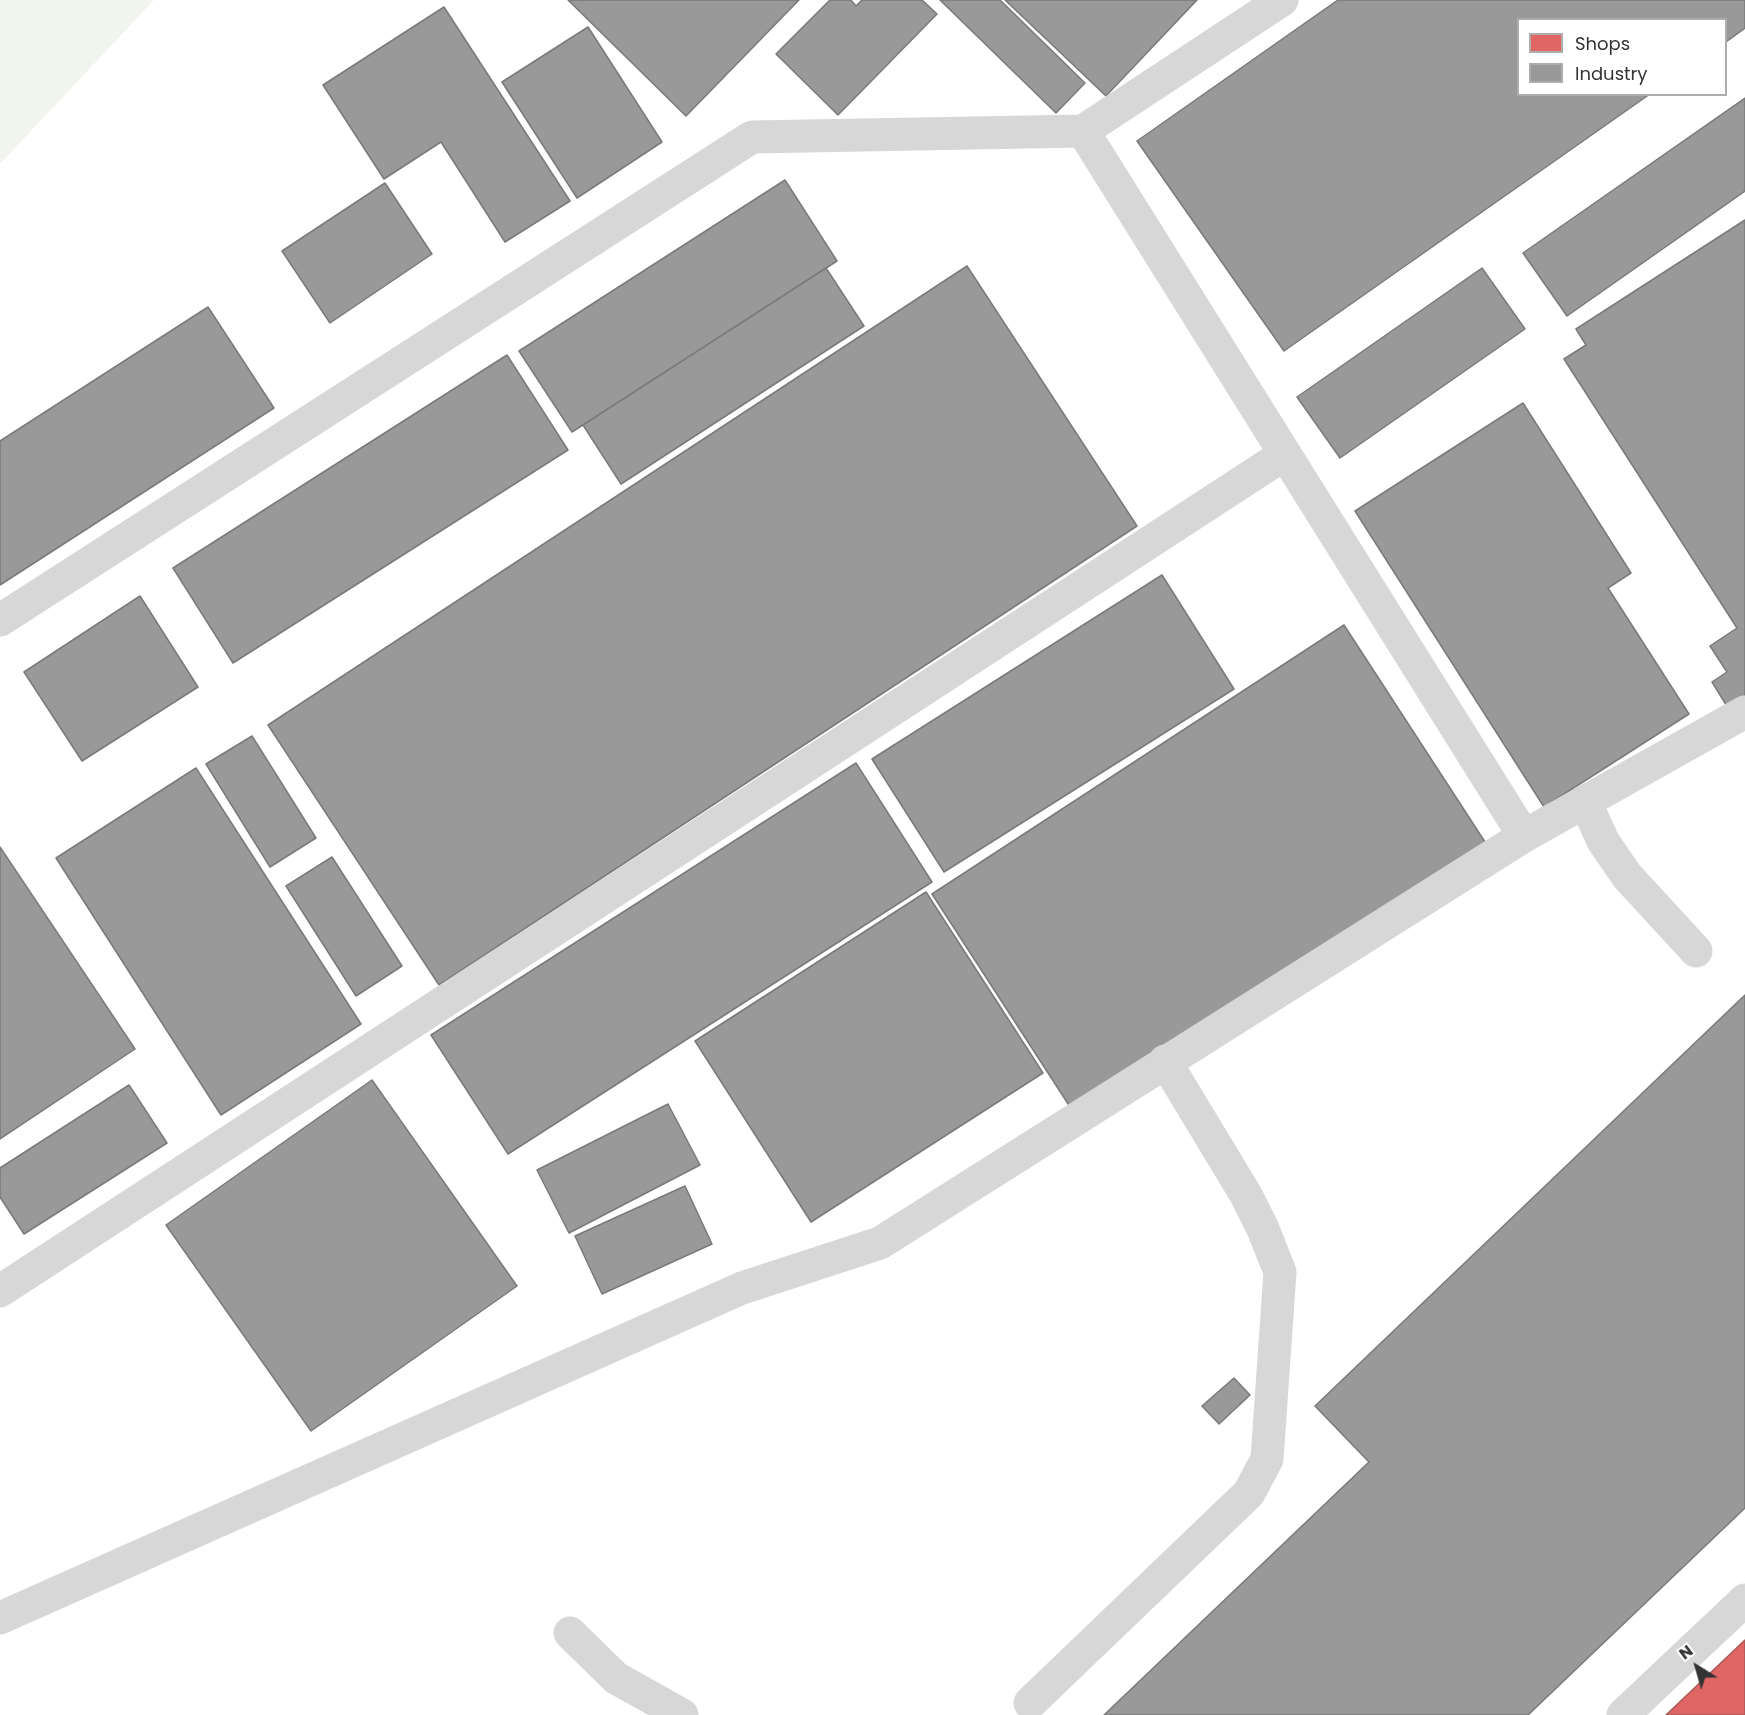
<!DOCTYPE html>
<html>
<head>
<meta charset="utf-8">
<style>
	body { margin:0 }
	#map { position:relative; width:1745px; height:1715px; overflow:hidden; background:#fff; font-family:Poppins,sans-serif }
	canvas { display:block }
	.legend { position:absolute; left:1517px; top:18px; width:210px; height:78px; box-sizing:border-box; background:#fff; border:2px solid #adadad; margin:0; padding:8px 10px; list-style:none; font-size:18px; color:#333 }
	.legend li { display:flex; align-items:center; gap:12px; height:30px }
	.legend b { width:30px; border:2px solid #adadad }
	.north { position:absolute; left:1667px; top:1637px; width:60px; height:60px; -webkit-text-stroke:4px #fff; paint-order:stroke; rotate:323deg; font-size:16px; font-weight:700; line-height:24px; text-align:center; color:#333 }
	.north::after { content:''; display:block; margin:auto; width:21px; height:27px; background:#333; clip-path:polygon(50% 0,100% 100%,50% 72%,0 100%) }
</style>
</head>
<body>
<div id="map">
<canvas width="1745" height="1715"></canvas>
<ul class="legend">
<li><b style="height:16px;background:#e06666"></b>Shops</li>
<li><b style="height:16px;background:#999"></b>Industry</li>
</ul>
<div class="north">N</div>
</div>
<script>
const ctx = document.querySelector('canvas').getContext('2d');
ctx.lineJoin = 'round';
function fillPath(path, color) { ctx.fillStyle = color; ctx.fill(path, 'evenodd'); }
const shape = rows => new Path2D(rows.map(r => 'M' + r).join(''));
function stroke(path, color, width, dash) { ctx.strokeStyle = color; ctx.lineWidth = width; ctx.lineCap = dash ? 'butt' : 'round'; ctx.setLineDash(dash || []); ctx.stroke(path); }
fillPath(shape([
	[0,0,154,0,0,164]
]), '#f1f5ed');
const shops = shape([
	[1745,1640,1745,1715,1666,1715,1745,1640]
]);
fillPath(shops, '#e06666');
stroke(shops, '#ac5757', 1.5);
const industry = shape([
	[568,0,799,0,686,116,568,0],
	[830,0,851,0,856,6,862,0,922,0,937,14,838,115,776,54,830,0],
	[940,0,1000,0,1085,83,1056,113,940,0],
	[1005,0,1197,0,1106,96,1005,0],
	[1338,0,1745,0,1745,28,1726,42,1726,20,1518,20,1518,94,1650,94,1284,351,1137,141,1338,0],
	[444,7,570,201,505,242,441,142,384,179,323,85,444,7],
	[588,27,662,142,577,198,502,82,588,27],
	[1745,98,1745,191,1567,316,1523,253,1745,98],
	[785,180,837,261,572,432,519,351,785,180],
	[385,183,432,254,330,323,282,251,385,183],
	[1745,220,1745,696,1728,708,1712,682,1727,672,1710,646,1737,628,1564,359,1586,345,1576,329,1745,220],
	[967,266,1137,526,439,985,268,725,967,266],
	[826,268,864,326,621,484,583,425,826,268],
	[1482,268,1525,329,1340,458,1297,397,1482,268],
	[208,307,274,408,0,585,0,441,208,307],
	[507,355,568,450,233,663,173,568,507,355],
	[1523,403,1631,573,1608,588,1689,714,1544,807,1355,511,1523,403],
	[1162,575,1234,689,944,872,872,759,1162,575],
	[140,596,198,687,82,761,24,672,140,596],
	[1344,625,1487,845,1074,1113,932,894,1344,625],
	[252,736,316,838,270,867,206,764,252,736],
	[856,763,932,882,508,1154,431,1035,856,763],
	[196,768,361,1024,221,1115,56,858,196,768],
	[0,847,135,1049,0,1139,0,847],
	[332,857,402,966,356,996,286,886,332,857],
	[926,892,1043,1073,811,1222,695,1041,926,892],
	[1745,995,1745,1508,1528,1715,1104,1715,1369,1462,1315,1406,1745,995],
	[372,1080,517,1286,311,1431,166,1225,372,1080],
	[129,1085,167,1143,24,1234,0,1197,0,1168,129,1085],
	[668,1104,700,1165,569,1233,537,1170,668,1104],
	[685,1186,712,1244,602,1294,575,1236,685,1186],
	[1234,1378,1250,1395,1219,1424,1202,1406,1234,1378]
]);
fillPath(industry, '#999');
stroke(industry, '#7a7a7a', 1.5);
stroke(shape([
	[1083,131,1524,836],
	[0,620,752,137,1083,131,1282,0],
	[1585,801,1603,841,1627,876,1696,951],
	[0,1291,1285,454],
	[0,1618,742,1288,880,1243,1524,836,1745,712],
	[570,1633,616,1678,682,1715],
	[1030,1703,1249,1493,1267,1459,1280,1272,1263,1229,1246,1195,1165,1061],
	[1623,1715,1745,1600]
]), '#d7d7d7', 33);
</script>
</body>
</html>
